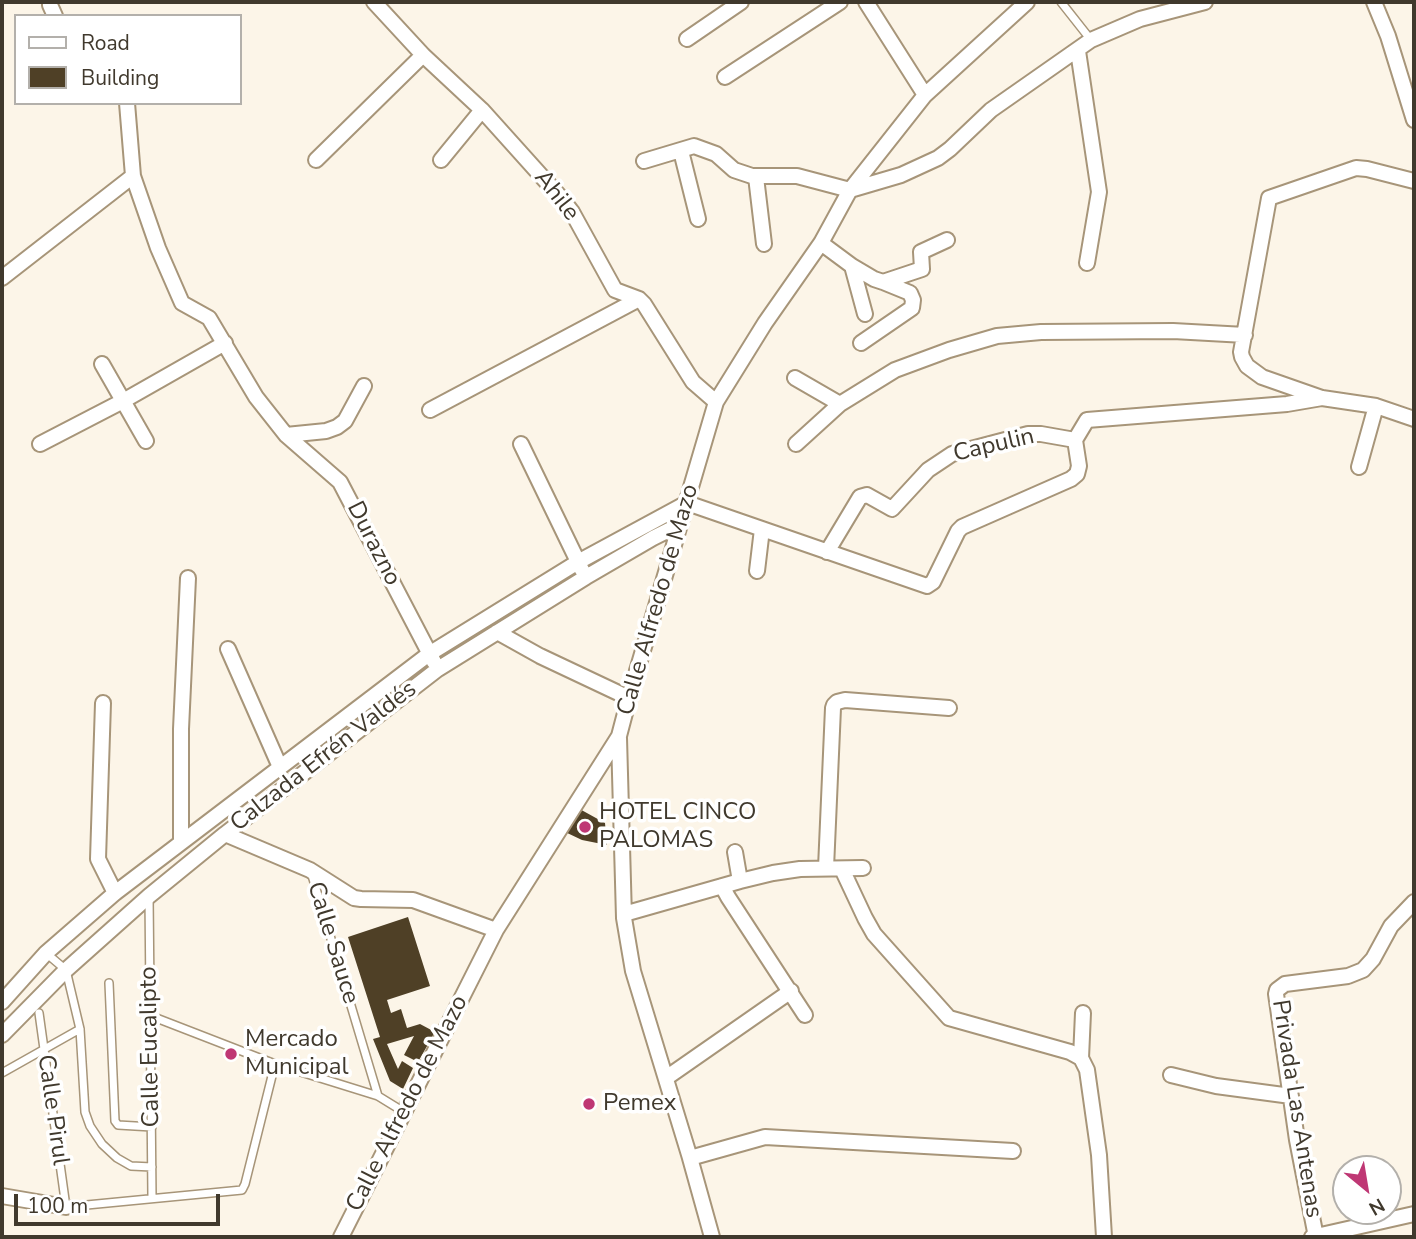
<!DOCTYPE html>
<html>
<head>
<meta charset="utf-8">
<style>
	body { margin:0 }
	#map { position:relative; width:1416px; height:1239px; overflow:hidden; background:#fcf5e8; font-family:"Nunito Sans",sans-serif }
	canvas { display:block }
	.frame { position:absolute; inset:0; border:4px solid #40392d; pointer-events:none }
	.legend { position:absolute; left:14px; top:14px; width:228px; height:91px; box-sizing:border-box; background:#fff; border:2px solid #b3b0ab; margin:0; padding:9px 12px; list-style:none; font-size:21px; color:#40392d }
	.legend li { display:flex; align-items:center; gap:14px; height:35px }
	.legend b { width:35px; border:2px solid #b3b0ab }
	.north { position:absolute; left:1332px; top:1155px; width:70px; height:70px; box-sizing:border-box; background:#fff; border:2px solid #b3b0ab; border-radius:50%; rotate:150deg; font-size:19px; font-weight:700; line-height:28px; text-align:center; color:#40392d }
	.north::after { content:''; display:block; margin:auto; width:24px; height:32px; background:#bf3774; clip-path:polygon(50% 0,100% 100%,50% 72%,0 100%) }
	.scale { position:absolute; left:14px; top:1194px; width:206px; height:32px; box-sizing:border-box; border:4px solid #40392d; border-top:0; padding-left:9px; font-size:21px; line-height:24px; white-space:nowrap; color:#40392d; -webkit-text-stroke:5px #fff; paint-order:stroke }
</style>
</head>
<body>
<div id="map">
<canvas width="1416" height="1239"></canvas>
<div class="frame"></div>
<ul class="legend">
<li><b style="height:9px;background:#fff"></b>Road</li>
<li><b style="height:19px;background:#4f4026"></b>Building</li>
</ul>
<div class="north">N</div>
<div class="scale">100 m</div>
</div>
<script>
const ctx = document.querySelector('canvas').getContext('2d');
ctx.lineJoin = 'round';
function fillPath(path, color) { ctx.fillStyle = color; ctx.fill(path, 'evenodd'); }
const shape = rows => new Path2D(rows.map(r => 'M' + r).join(''));
function stroke(path, color, width, dash) { ctx.strokeStyle = color; ctx.lineWidth = width; ctx.lineCap = dash ? 'butt' : 'round'; ctx.setLineDash(dash || []); ctx.stroke(path); }
function drawText(font, color, halo, rows, align = 'center') {
  ctx.font = font + ' "Nunito Sans",sans-serif'; ctx.lineWidth = 7; ctx.setLineDash([]); ctx.textBaseline = 'middle'; ctx.strokeStyle = halo; ctx.fillStyle = color; for (const [text, x, y, turn = 0] of rows) {
    ctx.save(); ctx.translate(x, y); ctx.rotate((+turn || 0) * Math.PI / 180); ctx.textAlign = isNaN(turn) ? turn : align; if (halo) ctx.strokeText(text, 0, 0); ctx.fillText(text, 0, 0); ctx.restore();
  }
}
fillPath(shape([
	[576,807,605,823,607,845,582,840,563,831],
	[408,917,430,986,387,1000,391,1013,401,1009,407,1028,420,1024,435,1032,418,1062,404,1055,414,1036,387,1044,398,1069,402,1061,413,1068,403,1089,390,1081,373,1039,380,1037,348,937]
]), '#4f4026');
const lane = shape([
	[1061,2,1091,40],
	[311,872,378,1096],
	[149,896,152,1197],
	[46,953,66,970,80,1029,84,1095,85,1112,90,1126,102,1144,117,1158,131,1166,152,1167],
	[109,983,115,1121,118,1125,152,1127],
	[39,1013,66,1207,242,1190,245,1184,275,1064],
	[151,1016,275,1064,378,1096,404,1112],
	[2,1073,80,1029]
]);
const street = shape([
	[374,2,423,55,482,110,562,199,572,212,615,290,639,299,644,304,693,382,716,402],
	[866,2,925,95],
	[1374,2,1388,36,1414,120],
	[50,5,55,16],
	[687,39,741,2],
	[1078,51,1099,192,1087,263],
	[725,77,840,2],
	[127,103,133,176,158,248,182,303,209,318,256,397,286,435,340,482,434,662],
	[681,151,698,219],
	[316,160,423,55],
	[441,160,482,110],
	[644,161,694,146,716,154,734,170,752,176,797,176,850,190,901,175,938,158,950,149,991,110,1091,40,1140,19,1205,2],
	[756,177,764,244],
	[1414,181,1367,169,1356,168,1269,198,1241,352,1242,357,1247,366,1262,377,1322,398,1376,406,1414,419],
	[821,243,852,266,865,314],
	[852,266,874,279,883,282,922,269,921,252,947,240],
	[2,278,133,176],
	[861,343,912,308,913,300,910,293,883,282],
	[102,364,146,441],
	[795,378,840,404],
	[430,410,639,299],
	[286,435,326,431,337,427,345,421,364,386],
	[40,444,123,401,225,343],
	[521,444,582,570],
	[796,444,840,404,895,370,949,350,997,336,1041,332,1173,331,1245,335],
	[1359,467,1376,406],
	[687,503,927,586,933,582,958,531,962,527,1071,479,1077,474,1079,466,1075,440,1087,420,1287,404,1322,398],
	[827,552,860,497,867,495,892,509,928,470,952,454,1028,434,1041,434,1075,440],
	[757,571,762,529],
	[497,632,540,656,629,698],
	[228,649,280,767],
	[103,703,98,859,115,893],
	[619,738,624,918,633,971,690,1158,712,1237],
	[225,834,310,870,354,898,361,899,413,900,496,930],
	[181,842,181,729,188,578],
	[735,852,740,881],
	[826,868,833,708,834,705,837,702,845,700,949,708],
	[842,869,865,918,874,934,949,1018,1070,1052,1081,1058,1087,1070,1099,1155,1104,1237],
	[722,886,728,897,805,1015],
	[624,914,740,881,773,873,800,869,863,868],
	[2,1002,46,953,115,893,429,654,578,562,687,503],
	[2,1035,66,970,149,896,225,834,438,669,586,577,653,538,681,524],
	[1081,1058,1083,1013],
	[1171,1075,1216,1086,1291,1096],
	[666,1078,791,991],
	[690,1158,765,1137,1013,1151],
	[2,1196,66,1207],
	[341,1237,496,930,619,736,629,698,716,402,765,323,821,243,850,190,925,95,1027,2],
	[1312,1237,1414,1214],
	[1316,1237,1297,1140,1276,994,1277,990,1285,984,1348,976,1363,970,1373,959,1391,926,1414,902]
]);
stroke(lane, '#a79579', 10);
stroke(street, '#a79579', 18);
stroke(lane, '#fff', 7);
stroke(street, '#fff', 14);
for (const [x, y, r, color] of [
	[585,827,7,"#bf3774"],
	[231,1054,7,"#bf3774"],
	[589,1104,7,"#bf3774"]
]) { const dot = new Path2D(); dot.arc(x, y, r, 0, 2 * Math.PI); ctx.fillStyle = color; ctx.fill(dot); stroke(dot, '#fff', 2.5); }
drawText('24px', '#40392d', '#fff', [
	["Ahile",556,196,52],
	["Capulin",994,446,-13],
	["Durazno",373,544,63],
	["Calle Alfredo de Mazo",659,600,-74],
	["Calzada Efrén Valdés",324,757,-38],
	["Calle Sauce",332,943,73],
	["Calle Eucalipto",151,1047,-91],
	["Calle Alfredo de Mazo",408,1104,-63],
	["Privada Las Antenas",1296,1109,81],
	["Calle Pirul",52,1110,82]
]);
drawText('24px', '#40392d', '#fff', [
	["HOTEL CINCO",599,813],
	["PALOMAS",599,841],
	["Mercado",245,1040],
	["Municipal",245,1068],
	["Pemex",603,1104]
], 'left');
</script>
</body>
</html>
